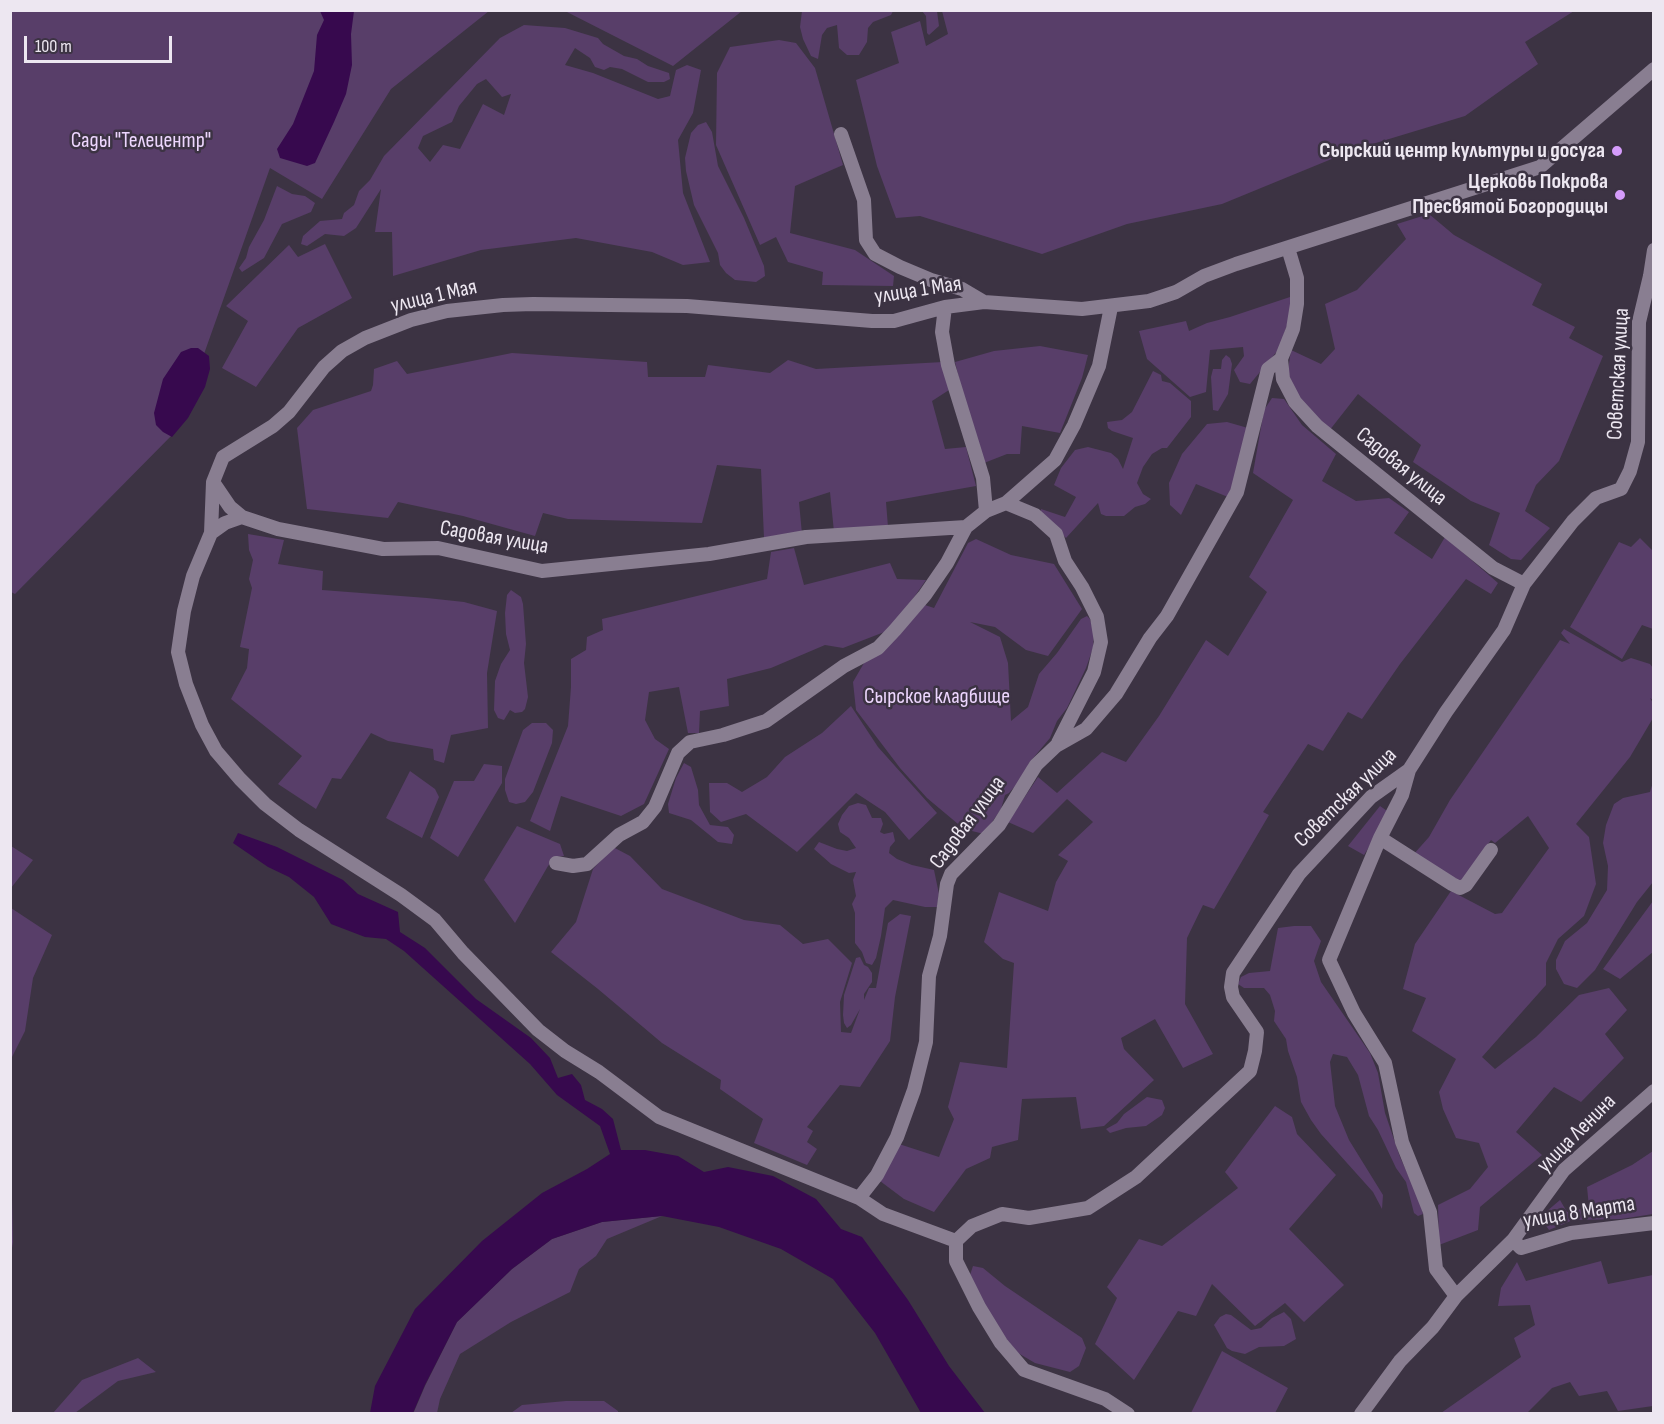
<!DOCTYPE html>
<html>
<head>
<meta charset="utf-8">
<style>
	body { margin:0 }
	#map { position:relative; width:1664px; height:1424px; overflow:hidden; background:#3c3343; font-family:"Sofia Sans Condensed",sans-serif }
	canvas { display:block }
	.frame { position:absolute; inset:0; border:12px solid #ede7f1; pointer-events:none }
	.scale { position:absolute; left:24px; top:36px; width:148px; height:27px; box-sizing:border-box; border:3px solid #ede7f1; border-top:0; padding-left:8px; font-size:18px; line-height:21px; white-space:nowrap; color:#ede7f1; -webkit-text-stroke:4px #3c3343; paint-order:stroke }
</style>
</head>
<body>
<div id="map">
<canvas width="1664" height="1424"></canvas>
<div class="frame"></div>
<div class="scale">100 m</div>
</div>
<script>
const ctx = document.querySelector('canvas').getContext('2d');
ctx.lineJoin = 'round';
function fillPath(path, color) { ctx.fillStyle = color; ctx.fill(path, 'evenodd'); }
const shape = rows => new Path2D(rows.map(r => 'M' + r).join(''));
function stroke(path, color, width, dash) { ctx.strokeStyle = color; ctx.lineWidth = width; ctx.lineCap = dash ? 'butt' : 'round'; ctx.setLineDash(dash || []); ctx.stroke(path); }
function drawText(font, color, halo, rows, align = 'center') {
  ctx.font = font + ' "Sofia Sans Condensed",sans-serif'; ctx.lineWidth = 5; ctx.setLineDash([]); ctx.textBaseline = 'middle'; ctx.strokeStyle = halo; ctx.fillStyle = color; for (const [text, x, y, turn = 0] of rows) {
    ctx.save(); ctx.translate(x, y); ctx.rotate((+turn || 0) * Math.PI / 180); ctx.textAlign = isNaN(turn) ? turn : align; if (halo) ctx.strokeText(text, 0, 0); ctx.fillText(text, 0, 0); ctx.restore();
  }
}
fillPath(shape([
	[11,11,489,11,391,89,322,199,270,168,177,430,15,594,11,592],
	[565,11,742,11,673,66],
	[802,11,802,10,893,11,891,15,873,22,868,28,867,42,859,55,847,55,839,48,837,25,827,28,822,35,818,59,811,56,803,39,800,27],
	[915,11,937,11,939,26,929,35,927,33,926,16,922,11],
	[942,11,942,10,1574,11,1525,42,1538,64,1465,116,1356,149,1222,204,1127,224,1042,254,920,216,896,218,877,166,856,80,899,63,891,32,920,21,926,46,948,34],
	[524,25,565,28,598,38,603,44,624,56,637,59,648,66,669,73,670,79,664,82,648,82,622,69,610,67,604,70,595,67,590,58,575,48,565,65,593,73,658,99,670,96,676,70,687,65,701,70,693,113,678,140,683,193,710,262,683,265,652,252,576,238,481,250,393,276,392,232,375,232,381,189,356,228,344,236,325,234,307,246,301,244,303,236,320,221,342,219,344,213,354,205,359,191,370,180,384,156,500,38],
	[486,79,502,97,511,94,504,115,483,104,460,149,443,145,430,162,418,148,423,136,452,122,459,106,477,84],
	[779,40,796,43,815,68,843,165,795,186,790,233,855,250,894,276,893,286,822,285,823,272,788,262,776,237,760,245,716,145,717,73,730,47],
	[706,122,712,132,718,166,744,218,764,266,765,276,756,282,735,280,726,273,720,265,718,253,694,205,686,171,685,158,691,133,698,125],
	[277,186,292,194,305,196,315,203,311,212,282,224,264,258,242,272,239,268,246,258,249,247,264,220],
	[1429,214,1454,235,1542,284,1532,305,1575,327,1569,338,1603,356,1559,461,1536,485,1525,511,1550,528,1521,560,1511,559,1489,545,1500,513,1471,501,1413,462,1421,445,1358,394,1329,431,1306,410,1287,377,1291,350,1321,364,1335,349,1325,304,1357,290,1406,239,1397,224],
	[325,244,352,298,298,328,256,387,222,368,248,321,226,306,289,245,298,257],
	[1293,296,1292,310,1279,349,1250,384,1240,382,1234,370,1244,356,1243,347,1210,350,1206,392,1190,397,1147,359,1139,331,1186,321,1189,331,1207,323,1230,317],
	[1040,346,1088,355,1082,378,1060,433,1022,426,1020,454,1007,454,984,463,970,424,955,362,994,351],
	[512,353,647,362,648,377,705,377,708,365,770,373,788,360,816,369,943,362,949,390,932,401,945,449,966,447,976,486,886,502,888,527,834,532,830,492,799,502,802,534,764,538,761,469,717,465,702,523,568,519,543,513,535,536,463,516,398,502,388,518,307,509,297,428,313,410,371,391,373,385,374,369,397,361,407,374],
	[1226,355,1230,358,1232,364,1228,394,1218,411,1213,410,1211,377,1213,369,1221,369,1222,360],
	[1153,371,1161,375,1162,381,1170,383,1191,401,1191,417,1167,448,1162,448,1152,454,1143,467,1137,483,1143,494,1151,499,1145,504,1135,507,1124,516,1106,516,1101,514,1098,503,1066,538,1041,513,1041,509,1065,517,1076,497,1054,485,1061,468,1075,450,1088,447,1111,453,1118,459,1123,469,1133,438,1112,431,1108,428,1107,422,1122,420,1132,412],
	[1272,398,1284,399,1302,425,1336,454,1322,481,1356,501,1389,498,1409,512,1394,533,1432,559,1445,537,1498,583,1491,594,1466,579,1400,664,1362,719,1348,712,1323,751,1308,744,1263,812,1269,815,1214,909,1203,905,1187,938,1185,1004,1213,1054,1183,1068,1155,1019,1121,1038,1124,1049,1154,1080,1104,1126,1081,1129,1076,1097,1022,1099,1018,1140,992,1147,990,1158,966,1169,934,1212,904,1199,880,1181,899,1144,939,1157,954,1119,948,1107,960,1062,1007,1068,1014,963,1003,959,984,942,999,892,1048,911,1056,882,1068,861,1058,855,1093,822,1067,799,1033,833,1008,822,1038,777,1057,793,1102,752,1126,762,1159,716,1206,640,1228,656,1267,592,1249,577,1293,500,1253,473,1264,410],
	[1227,422,1248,428,1236,478,1228,497,1196,484,1181,515,1170,505,1169,483,1182,454,1207,424],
	[248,534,284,540,278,564,323,571,322,590,427,598,464,602,497,611,487,673,488,728,451,735,444,763,434,760,433,749,388,741,371,733,341,779,332,778,316,809,278,784,302,756,231,699,247,668,249,649,240,647,252,588,249,579,253,560,249,550],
	[1640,538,1653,551,1653,629,1642,625,1622,659,1570,627,1619,542,1631,547],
	[976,539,1011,555,1054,564,1082,609,1048,656,1026,650,995,627,970,622,1000,637,1008,663,1011,721,1028,707,1039,674,1057,653,1081,619,1087,616,1090,619,1094,633,1093,648,1086,668,1067,708,1057,721,1050,738,1029,763,1024,776,1009,793,1005,795,1001,809,984,834,964,829,927,798,900,768,856,710,853,682,864,663,897,636,925,605,934,608,968,543],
	[794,548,804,585,890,563,897,579,926,580,892,629,843,648,825,645,771,668,727,679,729,706,700,711,699,733,688,733,679,687,649,692,645,720,655,739,669,749,644,804,621,816,561,796,550,831,530,821,568,726,571,687,571,659,586,650,587,637,603,630,602,619,767,579,771,552],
	[511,590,521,597,523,604,526,644,524,663,528,697,525,709,522,712,515,713,510,710,504,720,498,718,494,710,495,681,501,664,510,650,506,634,505,613,507,595],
	[1564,629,1622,662,1631,658,1650,664,1653,668,1653,700,1650,698,1653,703,1653,718,1630,757,1576,824,1589,837,1596,884,1584,916,1558,939,1546,963,1546,985,1482,1057,1495,1069,1536,1037,1579,995,1609,988,1627,1010,1605,1034,1624,1058,1581,1102,1554,1087,1516,1132,1542,1155,1480,1207,1478,1230,1439,1245,1438,1205,1470,1189,1488,1167,1479,1143,1456,1138,1443,1109,1439,1092,1456,1059,1412,1031,1426,998,1403,989,1415,944,1451,891,1495,914,1502,913,1549,848,1528,816,1495,843,1491,840,1460,883,1413,855,1429,837,1450,800,1560,640,1570,644,1561,633],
	[851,706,878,747,937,813,909,840,885,812,856,793,797,852,746,814,721,822,710,812,709,783,727,783,742,792,767,777,785,757,822,733],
	[532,723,546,723,553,730,552,743,533,792,525,802,516,804,509,802,505,790,505,779,523,730],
	[684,763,691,767,698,790,699,805,705,816,710,825,728,827,734,835,732,844,718,842,691,820,669,813,668,804,676,778],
	[484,764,502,766,502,783,458,857,430,838,454,781,474,781],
	[410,771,435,789,439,797,422,838,386,818],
	[1653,782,1653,882,1637,902,1595,970,1577,988,1564,984,1556,969,1556,960,1565,941,1587,923,1607,890,1608,866,1603,843,1606,825,1614,804,1623,798,1650,792],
	[858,803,866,805,872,818,881,818,883,824,880,832,884,834,893,832,895,841,890,847,889,853,897,859,912,865,934,870,939,894,937,907,925,907,893,900,885,908,881,936,876,958,872,965,866,963,862,952,855,943,855,913,852,904,856,896,853,880,856,872,849,873,831,864,814,849,819,842,837,849,847,851,856,848,849,838,840,832,838,824,842,815,849,806],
	[1380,806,1390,813,1364,855,1348,846],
	[517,826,560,844,564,856,555,857,548,866,515,923,484,880],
	[11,846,33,860,11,888],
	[613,847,630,856,662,889,744,920,780,925,803,944,828,939,852,963,840,1002,841,1032,851,1033,860,1009,851,1025,847,1028,844,1023,843,1015,844,995,856,958,860,957,864,965,868,967,872,973,872,982,864,994,864,1000,869,988,876,988,888,923,900,914,911,916,895,997,890,1041,860,1087,840,1085,807,1127,813,1131,807,1142,817,1149,807,1165,754,1143,763,1119,720,1089,721,1080,662,1043,598,989,551,952,576,922,593,869],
	[1653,901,1653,952,1620,979,1603,969],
	[11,908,52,935,33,978,25,1031,11,1059],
	[1294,926,1311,926,1321,941,1314,961,1321,982,1370,1053,1378,1073,1385,1113,1400,1157,1420,1201,1423,1214,1418,1216,1414,1213,1406,1182,1396,1168,1378,1130,1369,1116,1358,1075,1347,1057,1333,1054,1330,1062,1335,1106,1349,1140,1383,1195,1382,1209,1373,1192,1321,1134,1311,1120,1301,1102,1297,1077,1288,1051,1286,1039,1274,1021,1275,1011,1270,995,1264,988,1244,988,1238,984,1241,977,1249,973,1270,971,1278,928],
	[1147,1097,1162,1100,1165,1108,1162,1115,1146,1126,1126,1128,1110,1133,1106,1129,1117,1123,1124,1114],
	[1275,1106,1292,1117,1297,1134,1336,1175,1289,1229,1344,1285,1304,1322,1285,1303,1255,1326,1212,1284,1196,1316,1178,1311,1134,1380,1095,1344,1117,1298,1107,1287,1139,1239,1162,1246,1238,1188,1225,1172],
	[1653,1151,1653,1214,1621,1219,1573,1220,1549,1230,1540,1217,1560,1200,1567,1212,1589,1207,1587,1187,1632,1165],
	[11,1155,13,1242,11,1254],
	[662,1216,607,1239,596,1256,579,1269,570,1292,511,1322,460,1354,440,1399,437,1413,413,1414,425,1386,457,1322,512,1269,552,1239,602,1222],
	[1601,1261,1608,1284,1653,1275,1653,1406,1618,1411,1607,1391,1579,1396,1570,1382,1552,1388,1527,1413,1441,1413,1521,1357,1514,1338,1535,1325,1530,1305,1498,1306,1501,1288,1517,1262,1526,1281],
	[973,1266,983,1268,1005,1286,1082,1338,1086,1348,1079,1366,1070,1372,1035,1363,1018,1353,1000,1332,977,1292,970,1275],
	[1284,1312,1291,1319,1296,1339,1284,1346,1259,1347,1245,1354,1232,1351,1227,1348,1214,1325,1220,1317,1226,1314,1231,1315,1251,1330,1261,1328,1272,1318],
	[1222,1351,1288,1388,1275,1413,1191,1413],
	[138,1358,156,1372,118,1381,75,1413,53,1413,82,1380],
	[566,1401,604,1401,618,1411,618,1413,511,1413,522,1405]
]), '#583e69');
fillPath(shape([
	[320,11,354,11,351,34,352,65,346,94,334,122,315,163,307,166,280,158,277,149,293,124,314,71,317,35,324,20],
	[191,348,198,348,209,356,210,369,205,387,188,418,172,437,163,432,156,425,154,413,163,379,181,352],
	[238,833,277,847,343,880,358,894,398,912,400,932,425,948,476,999,531,1038,550,1058,558,1078,572,1074,581,1085,585,1100,602,1109,613,1119,621,1150,645,1150,678,1156,704,1172,728,1167,773,1176,816,1199,841,1229,862,1237,908,1300,949,1366,985,1413,921,1413,875,1333,833,1279,781,1249,719,1227,662,1216,602,1222,552,1239,512,1269,457,1322,425,1385,413,1413,370,1413,375,1386,415,1309,482,1241,542,1193,587,1169,610,1154,600,1126,557,1095,530,1064,404,951,386,939,365,937,331,924,314,897,289,877,268,867,233,843]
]), '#37094e');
stroke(shape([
	[841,134,864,200,866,240,875,254,900,267,931,280,962,289,984,302],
	[945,307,942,332,948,365,983,478,986,511],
	[1281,359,1283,379,1295,402,1317,426,1493,568,1524,584],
	[213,482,230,507,242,517,278,529,383,549,438,548,542,571,709,554,806,537,966,527],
	[1006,503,1035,515,1056,534,1065,561,1082,587,1097,617,1101,642,1094,672,1058,743],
	[242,517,225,523,211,533,193,576,184,611,178,652,186,684,202,725,216,751,240,779,265,804,299,830,401,895,435,920,463,953,538,1030,565,1051,599,1072,659,1117,859,1198,883,1214,956,1241,956,1261,979,1307,1001,1343,1024,1370,1105,1399,1128,1414],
	[211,533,213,482,223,457,273,426,289,412,324,367,342,351,365,338,411,320,447,311,503,305,533,304,687,306,872,321,894,321,945,307,984,302,1082,309,1149,301,1176,292,1204,276,1236,264,1540,167,1654,69],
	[1409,770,1402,795,1380,838,1329,960,1354,1013,1385,1063,1402,1142,1430,1212,1436,1269,1456,1296],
	[1380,838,1452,884,1460,888,1466,885,1491,850],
	[556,863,573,866,587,864,619,835,643,822,655,807,678,753,690,742,723,735,766,721,844,666,878,648,895,630,925,595,947,563,966,527,986,511,1006,503,1055,460,1074,425,1099,366,1111,307],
	[859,1198,877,1175,897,1137,914,1090,926,1042,929,976,940,936,947,884,951,874,999,825,1036,765,1056,746,1086,729,1116,694,1150,638,1167,616,1237,492,1268,369,1281,359,1293,329,1297,304,1297,278,1288,248],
	[1513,1240,1521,1248,1571,1233,1654,1223],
	[956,1241,972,1226,1002,1214,1029,1218,1088,1208,1136,1177,1250,1071,1255,1051,1257,1032,1233,997,1231,987,1233,973,1299,874,1371,797,1409,770,1446,712,1504,630,1524,584,1573,521,1596,498,1621,489,1630,471,1638,442,1639,322,1650,276,1654,250],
	[1361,1414,1400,1361,1433,1327,1456,1296,1513,1240,1564,1170,1654,1091]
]), '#897e91', 14);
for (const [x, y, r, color] of [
	[1617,151,6,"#d59cfb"],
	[1620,195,6,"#d59cfb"]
]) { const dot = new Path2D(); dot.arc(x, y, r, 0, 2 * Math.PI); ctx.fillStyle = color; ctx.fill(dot); stroke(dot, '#3c3343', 2); }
drawText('22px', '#edd6fe', '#3c3343', [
	["Сады \"Телецентр\"",141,141],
	["Сырское кладбище",937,697]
]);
drawText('bold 22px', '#ede7f1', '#3c3343', [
	["Сырский центр культуры и досуга",1605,151],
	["Церковь Покрова",1608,182],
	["Пресвятой Богородицы",1608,207]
], 'right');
drawText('22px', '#ede7f1', '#3c3343', [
	["улица 1 Мая",918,291,-9],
	["улица 1 Мая",434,297,-13],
	["Советская улица",1619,374,-87],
	["Садовая улица",1401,467,39],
	["Садовая улица",494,538,10],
	["Советская улица",1346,798,-44],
	["Садовая улица",968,823,-53],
	["улица Ленина",1577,1134,-45],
	["улица 8 Марта",1579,1213,-9]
]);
</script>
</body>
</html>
